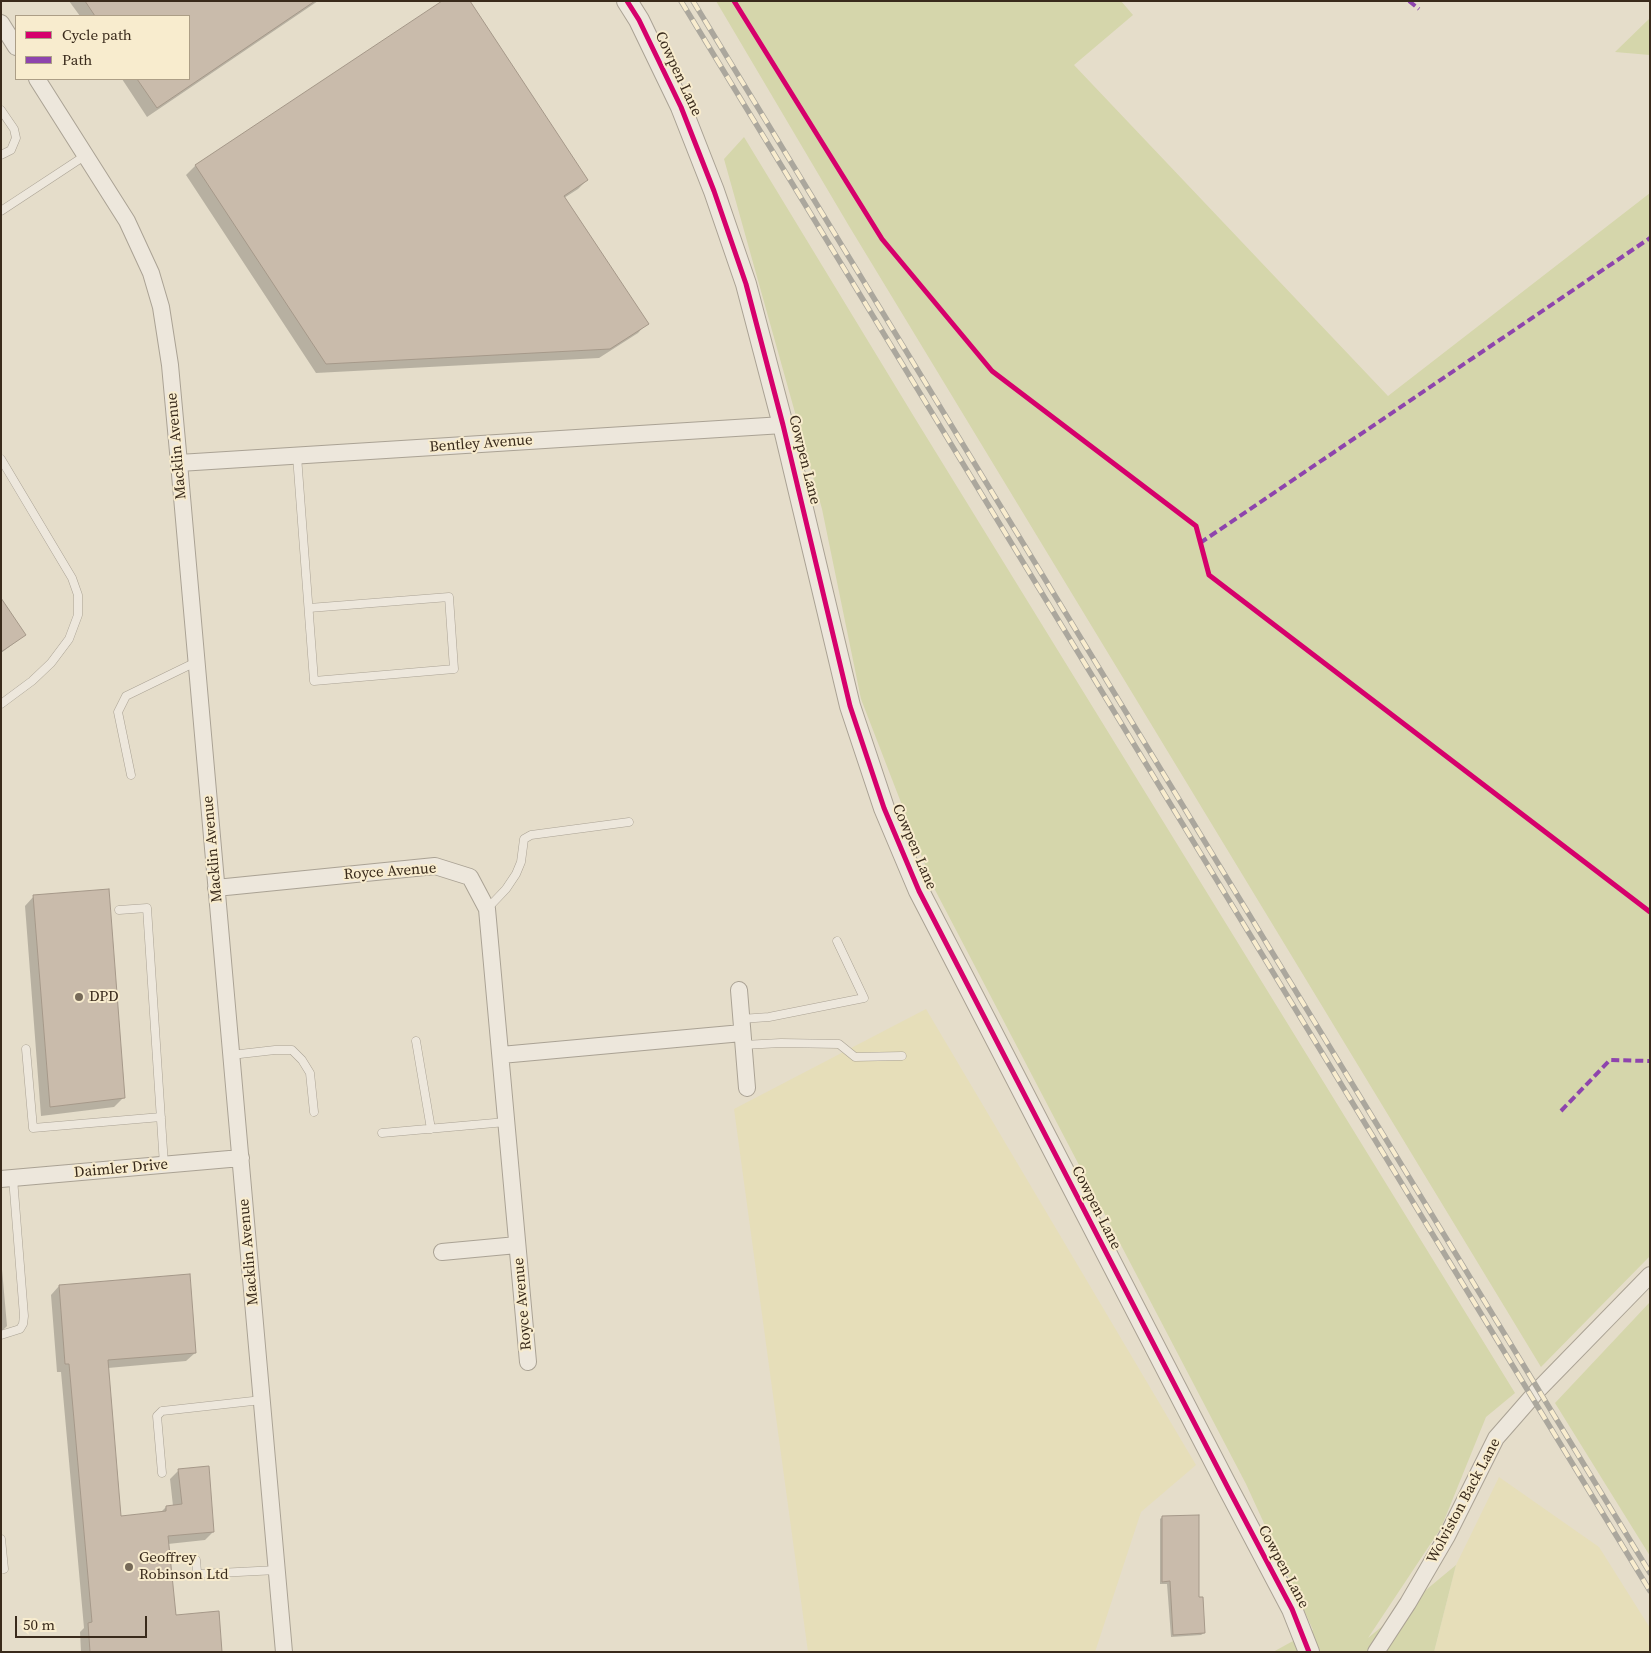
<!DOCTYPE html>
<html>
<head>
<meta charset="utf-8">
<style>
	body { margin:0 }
	#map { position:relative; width:1651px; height:1653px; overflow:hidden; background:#e5ddca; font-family:"Source Serif 4",serif }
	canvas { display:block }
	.frame { position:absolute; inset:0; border:2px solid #392a1b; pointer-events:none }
	.legend { position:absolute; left:15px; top:15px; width:175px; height:65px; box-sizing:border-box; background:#f8ecce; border:1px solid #ac9e86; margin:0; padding:6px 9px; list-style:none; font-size:15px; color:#392a1b }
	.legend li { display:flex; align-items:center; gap:10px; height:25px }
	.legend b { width:25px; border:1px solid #ac9e86 }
	.scale { position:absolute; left:15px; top:1616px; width:132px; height:22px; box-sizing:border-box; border:2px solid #392a1b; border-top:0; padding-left:6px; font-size:15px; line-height:18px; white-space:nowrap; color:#392a1b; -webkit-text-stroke:4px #f8ecce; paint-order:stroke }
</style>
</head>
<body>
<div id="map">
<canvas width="1651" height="1653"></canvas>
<div class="frame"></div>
<ul class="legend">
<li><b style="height:6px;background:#d6006c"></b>Cycle path</li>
<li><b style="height:6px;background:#8e44ad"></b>Path</li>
</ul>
<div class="scale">50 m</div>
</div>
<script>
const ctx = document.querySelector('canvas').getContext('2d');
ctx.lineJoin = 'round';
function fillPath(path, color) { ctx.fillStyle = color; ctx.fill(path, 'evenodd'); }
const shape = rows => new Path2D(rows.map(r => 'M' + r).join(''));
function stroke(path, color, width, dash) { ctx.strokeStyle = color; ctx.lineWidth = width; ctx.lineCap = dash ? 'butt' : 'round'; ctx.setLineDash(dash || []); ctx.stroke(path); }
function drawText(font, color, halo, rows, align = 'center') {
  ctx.font = font + ' "Source Serif 4",serif'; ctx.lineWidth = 4; ctx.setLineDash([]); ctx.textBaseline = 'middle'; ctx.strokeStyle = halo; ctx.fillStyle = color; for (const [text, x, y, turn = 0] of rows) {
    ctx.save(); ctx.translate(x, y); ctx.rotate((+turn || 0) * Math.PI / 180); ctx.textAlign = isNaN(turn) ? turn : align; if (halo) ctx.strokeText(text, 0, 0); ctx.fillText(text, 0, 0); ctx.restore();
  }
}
fillPath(shape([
	[926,1009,1196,1465,1141,1512,1095,1652,808,1652,734,1109],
	[1499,1477,1599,1547,1650,1628,1650,1652,1434,1652,1456,1565]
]), '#e6deb9');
fillPath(shape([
	[716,1,1121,1,1133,15,1074,65,1388,396,1650,193,1650,1256,1541,1367,849,226],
	[1650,18,1650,55,1615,52],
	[744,137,916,420,1515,1393,1486,1417,1441,1528,1368,1638,1456,1565,1434,1652,1273,1652,1313,1630,1246,1484,934,888,861,699,822,509,724,159],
	[1650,1302,1650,1556,1555,1403]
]), '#d5d6ab');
fillPath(shape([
	[69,1,318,1,147,117,122,79,189,79,189,16,80,16],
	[444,1,587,180,578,189,564,198,647,323,638,333,599,358,316,373,186,175,195,166],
	[1,600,25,635,1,653],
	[34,896,123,1098,114,1107,41,1116,25,906],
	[1,1258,7,1326,1,1332],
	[59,1286,195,1353,186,1361,108,1368,120,1517,160,1513,166,1507,173,1506,170,1479,179,1470,213,1532,205,1540,168,1544,175,1616,221,1652,81,1652,80,1632,84,1628,61,1372,57,1372,51,1295],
	[1162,1517,1198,1599,1204,1633,1201,1635,1171,1637,1167,1584,1160,1584,1160,1519]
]), '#0003');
const building = shape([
	[85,1,315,1,157,108,137,79,189,79,189,16,95,16,85,1],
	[442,1,470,1,588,180,564,196,649,324,610,349,326,364,195,165,442,1],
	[1,598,26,635,1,652,1,598],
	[109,889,125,1098,50,1107,33,895,109,889],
	[190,1274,196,1353,108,1360,121,1516,166,1511,166,1506,182,1504,178,1469,209,1466,214,1532,168,1536,176,1615,219,1611,222,1652,90,1652,88,1623,92,1622,69,1364,65,1364,59,1285,190,1274],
	[1199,1515,1199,1597,1203,1597,1205,1633,1173,1635,1170,1581,1162,1582,1162,1516,1199,1515]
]);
fillPath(building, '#c9bbab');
stroke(building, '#a59889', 1);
const service = shape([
	[1,110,14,129,16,138,11,150,1,155],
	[1,211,86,155],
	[297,456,314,681,454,669,449,597,309,608],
	[1,459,72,578,78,595,78,615,69,639,51,663,32,681,1,704],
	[131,775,118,712,126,696,196,662],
	[487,909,506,889,516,874,521,862,524,839,531,835,629,822],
	[119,910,147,908,164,1165],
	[741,1019,769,1017,864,998,837,941],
	[416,1041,431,1129],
	[743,1045,781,1043,839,1044,855,1057,902,1056],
	[26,1049,33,1128,161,1117],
	[231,1055,275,1050,292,1050,302,1060,310,1073,314,1112],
	[382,1133,506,1122],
	[1,1335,20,1329,23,1324,24,1316,13,1178],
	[162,1473,157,1416,162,1411,262,1400],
	[1,1539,4,1569],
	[196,1560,197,1572,199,1574,277,1570]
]);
const minor = shape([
	[1,23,16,47],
	[37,79,127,221,151,273,161,307,170,365,179,463,284,1652],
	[179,463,783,425],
	[216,888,435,866,470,877,487,909,528,1362],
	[739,990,747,1088],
	[501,1055,742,1033],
	[1,1179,241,1158],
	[442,1252,517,1245],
	[1376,1652,1408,1603,1447,1536,1496,1438,1538,1390,1650,1275]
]);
const tertiary = shape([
	[627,1,639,20,681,107,714,191,746,284,783,425,850,706,884,808,919,891,1228,1488,1292,1609,1309,1652]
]);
stroke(service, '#aaa294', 9);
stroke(minor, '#aaa294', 18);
stroke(tertiary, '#aaa294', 22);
stroke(service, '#ede7dc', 8);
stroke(minor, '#ede7dc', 16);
stroke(tertiary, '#ede7dc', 20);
const rail = shape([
	[681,1,1650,1591],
	[693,1,1650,1573]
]);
stroke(rail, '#aba79d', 5.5);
stroke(rail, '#f8ecce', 4, [11]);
stroke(shape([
	[1409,1,1419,9],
	[1200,543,1650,238],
	[1561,1111,1610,1060,1650,1061]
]), '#8e44ad', 4, [8, 4]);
stroke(shape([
	[627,1,639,20,681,107,714,191,746,284,783,425,850,706,884,808,919,891,1228,1488,1292,1609,1309,1652],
	[734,1,882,239,992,371,1196,526,1209,575,1650,912]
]), '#d6006c', 5);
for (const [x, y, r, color] of [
	[79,997,5,"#756958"],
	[129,1567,5,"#756958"]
]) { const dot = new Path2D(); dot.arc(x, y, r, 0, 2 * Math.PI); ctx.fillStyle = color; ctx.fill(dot); stroke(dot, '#f8ecce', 2); }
drawText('15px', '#392a1b', '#f8ecce', [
	["Cowpen Lane",678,74,65],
	["Bentley Avenue",481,444,-4],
	["Macklin Avenue",177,446,-95],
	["Cowpen Lane",804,460,76],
	["Cowpen Lane",914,847,67],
	["Macklin Avenue",213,849,-95],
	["Royce Avenue",390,872,-4],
	["Daimler Drive",121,1169,-5],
	["Cowpen Lane",1096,1208,63],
	["Macklin Avenue",249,1252,-95],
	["Royce Avenue",523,1304,-95],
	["Wolviston Back Lane",1464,1501,-62],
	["Cowpen Lane",1283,1567,62]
]);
drawText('15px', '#392a1b', '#f8ecce', [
	["DPD",89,997],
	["Geoffrey",139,1558],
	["Robinson Ltd",139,1575]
], 'left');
</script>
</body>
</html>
